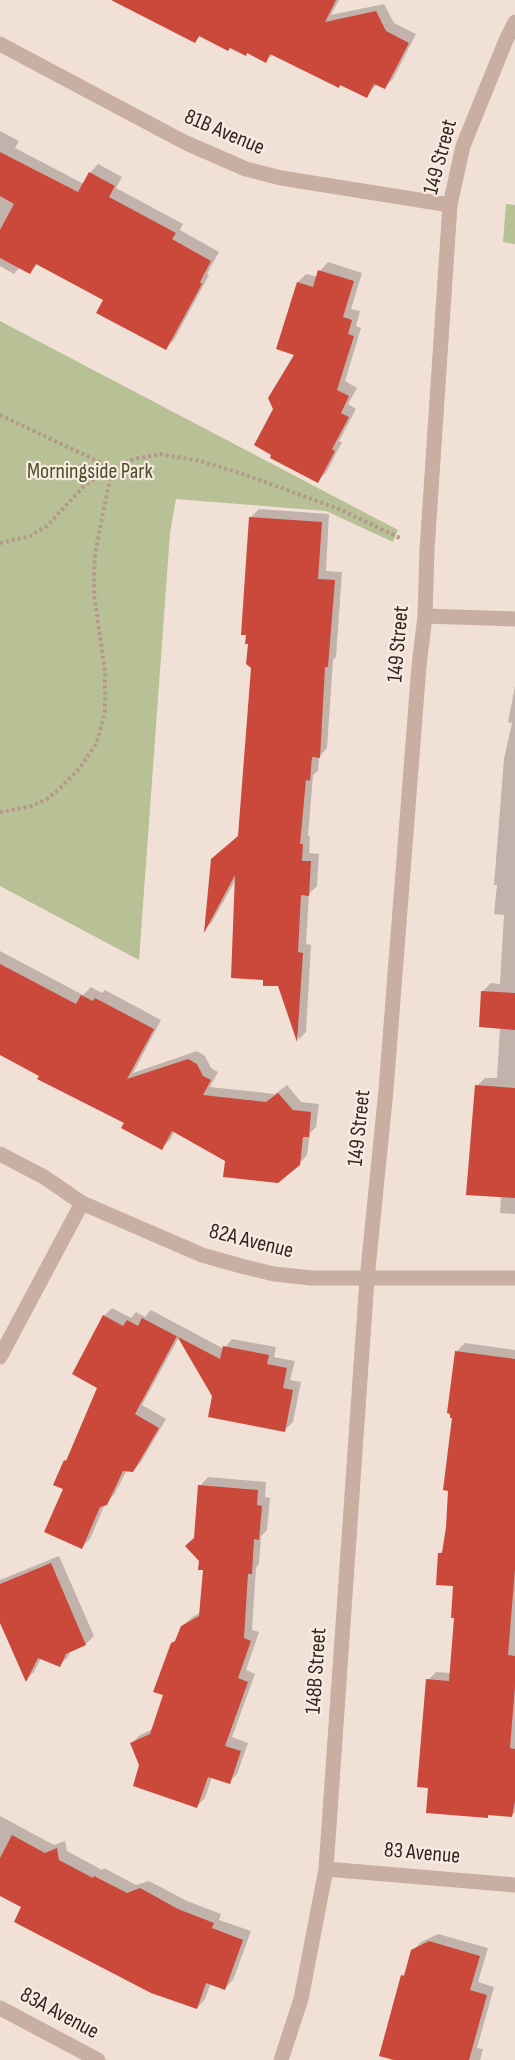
<!DOCTYPE html>
<html>
<head>
<meta charset="utf-8">
<style>
	body { margin:0 }
	canvas { display:block; background:#f1e0d6 }
</style>
</head>
<body>
<canvas width="515" height="2060"></canvas>
<script>
const ctx = document.querySelector('canvas').getContext('2d');
ctx.lineJoin = 'round';
function fillPath(path, color) { ctx.fillStyle = color; ctx.fill(path, 'evenodd'); }
const shape = rows => new Path2D(rows.map(r => 'M' + r).join(''));
function stroke(path, color, width, dash) { ctx.strokeStyle = color; ctx.lineWidth = width; ctx.lineCap = dash ? 'butt' : 'round'; ctx.setLineDash(dash || []); ctx.stroke(path); }
function drawText(font, color, halo, rows, align = 'center') {
  ctx.font = font + ' "Sofia Sans Condensed",sans-serif'; ctx.lineWidth = 4.5; ctx.setLineDash([]); ctx.textBaseline = 'middle'; ctx.strokeStyle = halo; ctx.fillStyle = color; for (const [text, x, y, turn = 0] of rows) {
    ctx.save(); ctx.translate(x, y); ctx.rotate((+turn || 0) * Math.PI / 180); ctx.textAlign = isNaN(turn) ? turn : align; if (halo) ctx.strokeText(text, 0, 0); ctx.fillText(text, 0, 0); ctx.restore();
  }
}
fillPath(shape([
	[506,204,515,205,515,244,503,242],
	[0,321,398,530,393,542,326,511,176,499,170,533,139,960,0,886]
]), '#b8c096');
fillPath(shape([
	[113,0,339,0,331,15,384,4,394,23,416,34,393,79,385,87,377,84,366,96,273,54,266,61,248,52,201,35,195,41],
	[0,131,19,141,15,148,84,184,90,173,98,164,122,177,116,188,183,224,180,230,219,252,207,274,209,275,174,340,165,348,105,299,38,263,30,272,20,267,14,274,0,266],
	[328,262,362,273,351,309,360,311,356,326,361,328,345,381,357,388,348,404,356,409,339,441,342,442,326,473,317,481,275,409,296,354,298,282,306,274,318,277,320,271],
	[259,509,329,514,326,571,342,572,336,657,333,660,327,748,319,757,318,771,313,775,308,836,310,836,309,853,319,854,317,886,309,894,306,944,311,945,306,1032,299,1039,237,877,212,922,206,928,239,835,252,667,251,517],
	[515,686,515,1214,500,1213,501,1196,477,1086,485,1078,497,1078,500,1028,483,991,491,983,500,984,504,915,494,914,497,885,494,885,504,759,512,723,508,722],
	[0,951,83,995,91,987,102,993,105,990,161,1020,133,1073,197,1051,205,1056,211,1068,218,1072,210,1087,275,1094,287,1085,301,1102,319,1104,316,1127,310,1133,307,1155,299,1164,175,1131,170,1140,161,1148,126,1123,0,1052],
	[112,1308,131,1318,136,1312,145,1317,151,1310,224,1349,232,1339,276,1347,274,1357,295,1361,290,1380,301,1382,293,1422,285,1430,213,1396,179,1337,142,1405,166,1419,141,1462,133,1471,127,1470,114,1495,105,1504,90,1539,82,1547,65,1488,65,1461,69,1457,99,1387,104,1316],
	[465,1343,515,1350,515,1812,512,1815,490,1813,487,1816,429,1787,428,1680,436,1672,451,1673,455,1617,455,1585,440,1553,444,1549,447,1528,457,1351],
	[208,1477,266,1482,265,1497,270,1498,267,1530,261,1536,259,1564,256,1568,252,1630,259,1632,246,1670,255,1674,232,1737,248,1743,237,1774,229,1782,212,1777,205,1798,197,1806,141,1765,131,1744,140,1735,153,1729,165,1694,182,1627,191,1618,201,1612,205,1569,200,1560,196,1538,200,1486],
	[59,1556,94,1636,86,1644,71,1650,68,1657,60,1665,41,1658,34,1672,26,1679,0,1619,0,1580],
	[0,1816,54,1845,65,1841,67,1851,102,1870,104,1868,136,1885,149,1881,187,1901,221,1914,219,1920,251,1931,233,1980,225,1988,211,1983,205,1999,197,2008,0,1894],
	[438,1934,488,1948,478,1982,494,1987,477,2048,483,2049,480,2060,391,2060,402,1976,407,1971,413,1951,421,1942]
]), '#0003');
fillPath(shape([
	[111,0,336,0,325,22,376,11,386,31,409,43,385,89,374,84,367,98,340,85,339,88,270,54,266,63,247,53,246,56,230,48,228,51,199,36,195,43],
	[0,152,78,192,89,172,115,186,109,197,176,233,172,239,211,261,200,282,202,284,166,350,96,313,103,300,36,264,30,274,0,258,0,230,14,204,0,196],
	[318,270,354,281,343,317,352,320,348,334,354,336,337,390,349,396,341,413,349,417,332,449,335,451,318,483,270,458,271,455,254,445,273,409,268,398,294,355,276,349,297,282,313,287],
	[249,517,322,522,318,579,335,580,328,667,325,667,320,758,312,757,310,781,306,780,300,844,303,844,302,861,311,861,309,896,301,895,298,952,303,953,297,1042,278,986,263,986,263,980,231,978,235,875,204,933,211,859,238,836,251,668,246,664,248,644,245,644,246,635,241,635],
	[0,964,76,1004,81,995,93,1001,95,998,154,1029,127,1079,188,1059,197,1064,203,1076,211,1080,203,1095,266,1102,278,1093,293,1110,311,1112,309,1137,303,1137,300,1165,278,1183,223,1177,225,1161,172,1131,162,1150,121,1128,124,1123,37,1079,39,1076,0,1055],
	[481,991,515,993,515,1030,479,1027],
	[475,1085,515,1088,515,1198,466,1195],
	[103,1315,123,1326,127,1320,138,1326,142,1318,220,1359,223,1346,269,1355,267,1364,287,1368,283,1388,293,1390,285,1432,208,1417,212,1396,177,1336,135,1414,159,1428,133,1472,123,1471,107,1505,100,1507,82,1549,44,1532,63,1489,53,1485,64,1460,66,1461,97,1388,72,1374],
	[455,1351,515,1359,515,1569,508,1655,515,1656,515,1686,510,1748,515,1749,515,1801,512,1817,488,1815,488,1818,426,1813,428,1788,417,1787,426,1679,449,1681,454,1618,451,1618,453,1586,436,1585,438,1553,442,1553,446,1527,448,1491,443,1490,452,1418,450,1418,450,1414,447,1413],
	[198,1485,258,1490,257,1505,262,1506,259,1540,254,1539,252,1574,248,1574,244,1638,251,1641,238,1678,248,1682,225,1746,241,1751,230,1784,208,1777,197,1808,133,1786,139,1765,130,1743,150,1734,163,1695,153,1692,171,1643,175,1641,181,1626,199,1616,203,1570,198,1570,199,1561,185,1546,194,1538],
	[51,1563,86,1645,66,1654,60,1667,38,1658,26,1682,0,1623,0,1584],
	[12,1835,45,1853,57,1848,59,1860,93,1878,94,1876,127,1893,140,1888,178,1909,214,1923,212,1928,243,1940,225,1990,206,1983,197,2009,151,1993,14,1922,21,1907,0,1896,0,1858],
	[429,1941,480,1956,470,1990,487,1995,469,2060,394,2060,379,2056,401,1975,404,1976,411,1950]
]), '#ca493b');
stroke(shape([
	[0,415,112,468,134,459,160,454,200,461,243,474,339,509,402,539],
	[0,543,30,536,47,526,85,485,111,468],
	[0,812,32,806,47,799,58,790,79,769,96,744,100,731,105,712,105,672,94,594,94,575,95,554,112,468]
]), '#b5988c', 4, [3, 3]);
stroke(shape([
	[0,44,186,143,246,169,281,178,450,205],
	[425,616,515,619],
	[0,1154,44,1177,82,1203,202,1255,241,1266,274,1274,311,1278,515,1278],
	[0,1357,82,1203],
	[326,1869,515,1885],
	[0,2008,98,2060],
	[281,2060,301,1999,326,1869,367,1279,386,1090,419,666,425,616,427,550,450,205,463,146,506,40,515,22]
]), '#c9aea2', 15);
drawText('22px', '#332724', '#f9ebe2', [
	["81B Avenue",224,133,23],
	["149 Street",441,157,-75],
	["149 Street",399,644,-85],
	["149 Street",360,1128,-84],
	["82A Avenue",251,1242,14],
	["148B Street",317,1671,-86],
	["83 Avenue",422,1854,5],
	["83A Avenue",59,2014,28]
]);
drawText('22px', '#495228', '#f9ebe2', [
	["Morningside Park",90,472]
]);
</script>
</body>
</html>
